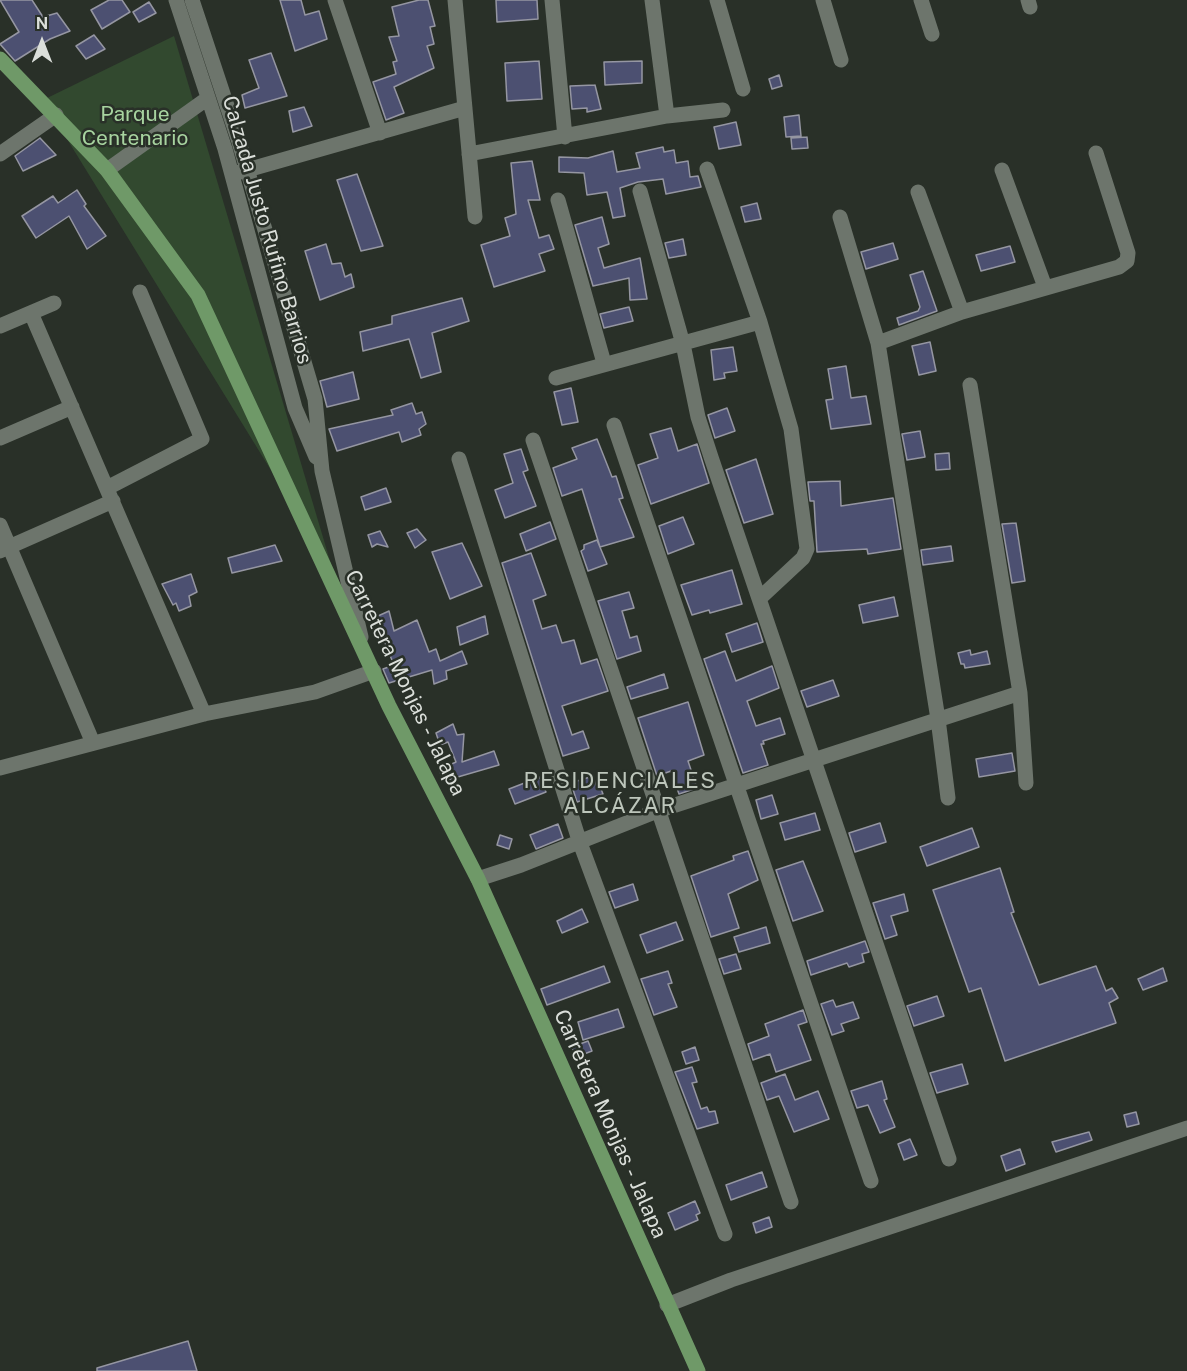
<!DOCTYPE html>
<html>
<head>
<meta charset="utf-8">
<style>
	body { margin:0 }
	#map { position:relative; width:1187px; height:1371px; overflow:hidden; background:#293028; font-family:"Public Sans",sans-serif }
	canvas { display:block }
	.north { position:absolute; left:12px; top:12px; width:60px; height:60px; -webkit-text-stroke:4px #293028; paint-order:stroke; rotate:0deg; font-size:16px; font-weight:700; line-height:24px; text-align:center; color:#dbdfda }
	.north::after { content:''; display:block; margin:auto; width:21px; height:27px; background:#dbdfda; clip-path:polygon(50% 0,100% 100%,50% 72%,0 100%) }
</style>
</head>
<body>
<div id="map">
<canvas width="1187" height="1371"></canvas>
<div class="north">N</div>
</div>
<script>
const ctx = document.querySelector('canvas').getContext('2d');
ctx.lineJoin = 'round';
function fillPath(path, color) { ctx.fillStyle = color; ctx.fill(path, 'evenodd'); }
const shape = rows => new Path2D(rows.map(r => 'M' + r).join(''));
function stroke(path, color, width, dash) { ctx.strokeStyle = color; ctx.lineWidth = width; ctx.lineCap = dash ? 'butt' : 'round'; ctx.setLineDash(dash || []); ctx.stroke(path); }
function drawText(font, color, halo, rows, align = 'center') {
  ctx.font = font + ' "Public Sans",sans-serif'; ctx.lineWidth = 5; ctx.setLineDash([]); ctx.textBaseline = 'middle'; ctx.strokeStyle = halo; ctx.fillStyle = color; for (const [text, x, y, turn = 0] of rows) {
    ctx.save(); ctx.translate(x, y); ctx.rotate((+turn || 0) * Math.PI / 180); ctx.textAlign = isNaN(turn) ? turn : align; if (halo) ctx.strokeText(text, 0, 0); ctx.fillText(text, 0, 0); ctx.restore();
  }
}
fillPath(shape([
	[174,36,333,571,43,100]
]), '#32492f');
const building = shape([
	[0,0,32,0,43,17,57,13,70,31,50,39,15,61,0,44,19,32,0,0],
	[109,0,122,0,130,12,102,29,91,10,109,0],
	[280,0,301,0,305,15,319,11,327,39,295,51,280,0],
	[419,0,428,0,435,26,430,27,434,44,427,46,434,68,394,87,404,113,386,120,373,82,396,74,393,62,397,61,389,37,399,36,392,7,419,0],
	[496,0,537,0,538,19,497,22,496,0],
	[149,2,156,13,139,22,133,12,149,2],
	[94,35,105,49,86,59,76,46,94,35],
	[271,53,287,96,245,108,242,95,259,88,249,60,271,53],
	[539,61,542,99,507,101,505,63,539,61],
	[642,61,642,83,605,85,604,62,642,61],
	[779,75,782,86,772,89,769,79,779,75],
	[595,85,601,109,587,112,587,108,572,109,570,86,595,85],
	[304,107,312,126,293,132,289,111,304,107],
	[799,115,801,136,786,137,784,117,799,115],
	[736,122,741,145,719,149,714,127,736,122],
	[807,137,808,148,792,149,791,138,807,137],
	[40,138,56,155,23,171,15,156,40,138],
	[663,147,664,152,674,150,676,163,688,161,690,177,698,176,701,187,666,194,663,179,638,182,620,188,625,216,613,218,607,192,587,195,584,173,559,172,559,157,588,158,613,151,617,172,640,168,636,153,663,147],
	[532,161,540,200,528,200,539,238,549,235,554,249,539,254,545,271,494,287,481,245,510,236,505,218,516,214,511,163,532,161],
	[357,174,383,246,361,251,337,180,357,174],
	[77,190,86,204,84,206,106,236,87,249,69,216,36,238,22,216,53,196,58,203,77,190],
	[757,203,761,219,745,222,741,207,757,203],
	[602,217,609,244,598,248,604,268,640,258,647,299,630,300,629,278,593,286,575,225,602,217],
	[683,239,686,255,669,258,665,243,683,239],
	[893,243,898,259,866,269,861,252,893,243],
	[326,244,332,264,341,263,345,277,351,274,354,287,320,300,305,251,326,244],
	[1010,246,1015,262,981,271,976,255,1010,246],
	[923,271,937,311,899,325,897,318,918,311,920,307,910,275,923,271],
	[462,298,469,321,432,333,441,372,421,378,409,339,363,351,360,332,392,324,392,316,462,298],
	[629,307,633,321,604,328,600,314,629,307],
	[930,342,936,371,919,375,912,346,930,342],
	[733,347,737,371,724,373,725,378,714,380,711,350,733,347],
	[846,366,851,398,866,396,871,424,831,429,826,400,833,399,828,369,846,366],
	[353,372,359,399,327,407,320,381,353,372],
	[571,388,578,422,562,425,554,392,571,388],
	[412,403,416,414,422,412,426,424,419,429,421,435,402,442,399,432,337,451,329,429,393,415,391,410,412,403],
	[727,408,735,431,715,438,708,415,727,408],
	[671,428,678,451,697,444,709,483,651,504,638,465,658,458,650,434,671,428],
	[920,431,925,457,907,460,902,434,920,431],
	[597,439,612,477,616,476,623,498,619,499,634,537,600,547,582,489,562,496,553,468,577,459,572,448,597,439],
	[521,449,528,470,523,472,536,506,505,518,495,490,513,483,504,454,521,449],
	[949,453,950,469,936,470,935,454,949,453],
	[756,459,773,514,744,523,726,470,756,459],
	[840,481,841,506,893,498,901,549,868,554,867,549,817,552,814,501,810,501,808,482,840,481],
	[386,488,391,502,365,510,361,497,386,488],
	[683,517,694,544,668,554,659,526,683,517],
	[550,522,556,539,526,551,520,534,550,522],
	[1016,523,1025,581,1012,583,1002,524,1016,523],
	[417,529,426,540,415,548,407,533,417,529],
	[380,531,388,547,377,544,372,547,368,535,380,531],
	[597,540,607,564,588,571,581,551,584,549,584,545,597,540],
	[462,543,482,586,450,599,432,552,462,543],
	[275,545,282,561,232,573,228,558,275,545],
	[951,546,953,561,923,565,921,550,951,546],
	[531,553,546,595,533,600,542,629,556,625,562,643,574,640,581,664,597,659,608,691,562,706,572,735,583,731,589,748,563,756,502,563,531,553],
	[732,570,742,604,710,613,709,610,692,615,681,585,732,570],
	[191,574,197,592,189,596,191,606,179,611,176,603,173,605,162,584,191,574],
	[629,592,634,608,622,611,630,638,637,636,641,651,617,659,598,601,629,592],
	[894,597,898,616,863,623,859,605,894,597],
	[389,611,394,631,417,620,429,652,436,649,440,661,462,651,467,664,446,671,447,679,434,684,432,670,389,683,383,669,394,665,382,636,378,616,389,611],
	[485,616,488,634,460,645,457,627,485,616],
	[757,623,763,642,732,652,726,634,757,623],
	[970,650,971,655,987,651,990,664,965,668,964,664,961,664,958,653,970,650],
	[725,651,736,681,772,666,779,688,747,701,756,726,780,718,785,734,763,741,764,744,761,744,768,765,743,773,704,659,725,651],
	[664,674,668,688,631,699,627,687,664,674],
	[833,680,839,696,807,707,801,691,833,680],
	[688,702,704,755,688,761,697,788,679,794,671,771,657,776,638,718,688,702],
	[453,724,457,735,464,734,462,762,494,751,499,765,444,781,439,770,456,762,448,742,440,745,436,733,453,724],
	[1012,753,1015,771,979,777,976,759,1012,753],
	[593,776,596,785,599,784,603,794,577,802,571,783,593,776],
	[540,777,546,792,515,804,509,789,540,777],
	[772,795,778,814,761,819,756,800,772,795],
	[815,813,820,830,785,840,780,823,815,813],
	[880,823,886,842,855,852,849,833,880,823],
	[558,824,563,838,536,849,530,835,558,824],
	[972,828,979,847,927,866,920,847,972,828],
	[500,835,512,839,509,849,497,845,500,835],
	[748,851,758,880,728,894,739,928,711,937,691,876,734,860,733,856,748,851],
	[803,861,823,911,793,921,776,870,803,861],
	[1000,868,1014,912,1011,913,1039,985,1096,966,1106,991,1112,988,1118,998,1109,1003,1116,1023,1005,1061,981,988,969,992,933,890,1000,868],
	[633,884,638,900,615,908,609,892,633,884],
	[904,894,908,911,891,916,897,935,885,939,873,903,904,894],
	[582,909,588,922,562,933,557,921,582,909],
	[676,922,683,940,647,953,640,935,676,922],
	[766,927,770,943,739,952,734,937,766,927],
	[865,941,869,952,862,954,864,962,849,967,847,963,811,975,807,961,865,941],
	[736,954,741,969,724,974,719,959,736,954],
	[604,966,610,982,547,1005,541,989,604,966],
	[1163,968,1167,981,1143,990,1138,979,1163,968],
	[668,971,672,983,668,984,677,1007,654,1015,641,979,668,971],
	[937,996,944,1016,914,1026,907,1006,937,996],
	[833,1000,836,1007,853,1002,859,1018,841,1024,844,1031,832,1035,821,1004,833,1000],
	[618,1009,624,1027,583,1040,578,1022,618,1009],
	[803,1010,807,1022,798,1025,811,1060,776,1072,770,1054,753,1060,748,1044,769,1036,765,1024,803,1010],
	[588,1041,592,1051,576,1057,572,1047,588,1041],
	[695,1047,699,1060,686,1064,682,1052,695,1047],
	[962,1064,968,1084,937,1093,930,1073,962,1064],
	[692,1067,697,1082,692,1083,701,1109,707,1107,709,1112,715,1111,718,1123,697,1129,675,1072,692,1067],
	[785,1074,795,1100,818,1091,829,1119,794,1132,779,1096,767,1100,761,1083,785,1074],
	[882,1081,887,1099,884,1100,895,1127,880,1133,868,1105,857,1108,851,1091,882,1081],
	[1136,1112,1139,1124,1127,1127,1124,1115,1136,1112],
	[1089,1132,1092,1140,1056,1152,1052,1142,1089,1132],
	[910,1139,917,1155,904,1160,898,1144,910,1139],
	[1020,1149,1025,1164,1006,1171,1001,1156,1020,1149],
	[762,1172,767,1187,731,1200,726,1185,762,1172],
	[695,1201,700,1213,696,1215,698,1220,675,1230,668,1213,695,1201],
	[769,1217,772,1227,756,1233,753,1223,769,1217],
	[188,1341,197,1371,97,1371,97,1368,188,1341]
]);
fillPath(building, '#4c5071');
stroke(building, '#9596a2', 1.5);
stroke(shape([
	[176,0,225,149,295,408,316,457],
	[192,0,239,142,315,399,322,471,361,637],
	[335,0,380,133],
	[455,0,475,217],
	[552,0,565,137],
	[652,0,667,116],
	[717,0,743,89],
	[823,0,841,60],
	[921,0,932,34],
	[1028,0,1030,7],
	[0,154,56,115],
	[469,154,667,116,723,110],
	[707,169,760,322,791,429,807,549,803,558,760,598],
	[107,170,208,98],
	[1002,170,1045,287],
	[240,172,465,108],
	[640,191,683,344,698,417,711,457,949,1159],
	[918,192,962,312],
	[558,200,604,363],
	[840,217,878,343,938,719,948,798],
	[31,313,204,714],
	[0,326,54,303],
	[878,343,962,312,1119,267,1127,261,1128,253,1096,153],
	[556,378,760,322],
	[970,385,1020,693,1026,783],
	[614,425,871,1181],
	[0,438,72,407],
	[533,440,791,1202],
	[459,459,579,840,725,1234],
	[107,488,202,439,140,292],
	[0,525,93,743],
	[0,551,113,501],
	[0,768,204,714,315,692,374,671],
	[478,879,521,865,657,811,1020,693],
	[667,1305,731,1280,1187,1128]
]), '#6d756c', 15);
stroke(shape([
	[0,59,107,170,198,295,389,706,478,879,698,1371]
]), '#6f9968', 15);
drawText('21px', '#a7d39f', '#293028', [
	["Parque",135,115],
	["Centenario",135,139]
]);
drawText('21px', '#dbdfda', '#293028', [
	["Calzada Justo Rufino Barrios",267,230,74],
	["Carretera Monjas - Jalapa",405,683,64],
	["Carretera Monjas - Jalapa",610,1124,66]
]);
ctx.letterSpacing = '1.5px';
drawText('22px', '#bdc6bb', '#293028', [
	["RESIDENCIALES",620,781],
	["ALCÁZAR",620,806]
]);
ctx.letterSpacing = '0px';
</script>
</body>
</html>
